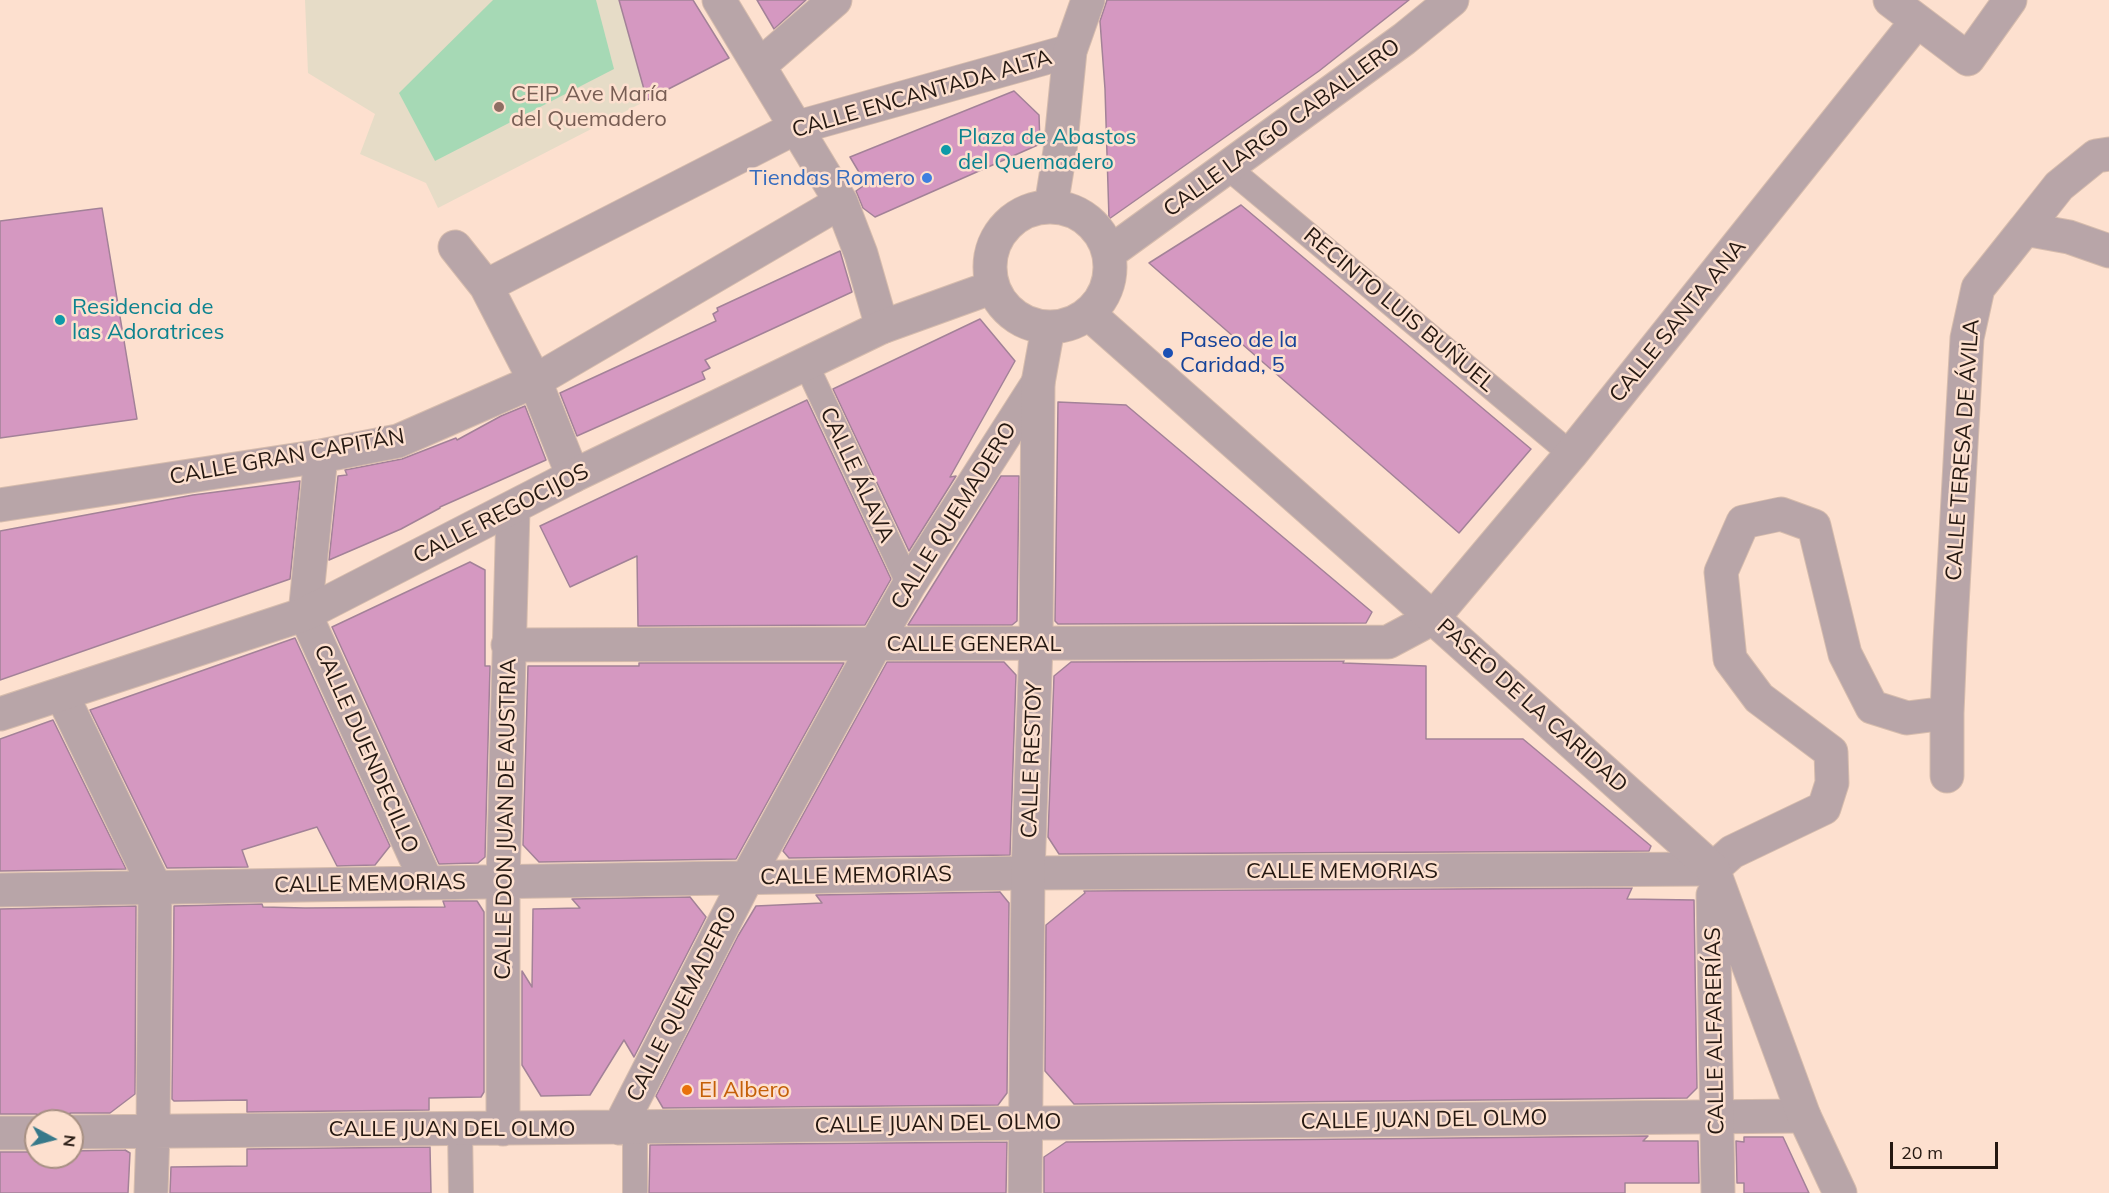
<!DOCTYPE html>
<html>
<head>
<meta charset="utf-8">
<style>
	body { margin:0 }
	#map { position:relative; width:2109px; height:1193px; overflow:hidden; background:#fde0cf; font-family:Mulish,sans-serif }
	canvas { display:block }
	.north { position:absolute; left:24px; top:1109px; width:60px; height:60px; box-sizing:border-box; background:#fde0cf; border:2px solid #a79083; border-radius:50%; rotate:97deg; font-size:16px; font-weight:700; line-height:24px; text-align:center; color:#251811 }
	.north::after { content:''; display:block; margin:auto; width:21px; height:27px; background:#37798a; clip-path:polygon(50% 0,100% 100%,50% 72%,0 100%) }
	.scale { position:absolute; left:1890px; top:1142px; width:108px; height:27px; box-sizing:border-box; border:3px solid #251811; border-top:0; padding-left:8px; font-size:18px; line-height:21px; white-space:nowrap; color:#251811; -webkit-text-stroke:4px #fde0cf; paint-order:stroke }
</style>
</head>
<body>
<div id="map">
<canvas width="2109" height="1193"></canvas>
<div class="north">N</div>
<div class="scale">20 m</div>
</div>
<script>
const ctx = document.querySelector('canvas').getContext('2d');
ctx.lineJoin = 'round';
function fillPath(path, color) { ctx.fillStyle = color; ctx.fill(path, 'evenodd'); }
const shape = rows => new Path2D(rows.map(r => 'M' + r).join(''));
function stroke(path, color, width, dash) { ctx.strokeStyle = color; ctx.lineWidth = width; ctx.lineCap = dash ? 'butt' : 'round'; ctx.setLineDash(dash || []); ctx.stroke(path); }
function drawText(font, color, halo, rows, align = 'center') {
  ctx.font = font + ' Mulish,sans-serif'; ctx.lineWidth = 5; ctx.setLineDash([]); ctx.textBaseline = 'middle'; ctx.strokeStyle = halo; ctx.fillStyle = color; for (const [text, x, y, turn = 0] of rows) {
    ctx.save(); ctx.translate(x, y); ctx.rotate((+turn || 0) * Math.PI / 180); ctx.textAlign = isNaN(turn) ? turn : align; if (halo) ctx.strokeText(text, 0, 0); ctx.fillText(text, 0, 0); ctx.restore();
  }
}
fillPath(shape([
	[305,0,693,0,729,58,438,208,426,183,360,154,375,114,308,73]
]), '#e6dcc7');
fillPath(shape([
	[493,0,596,0,614,69,435,161,399,93]
]), '#a6d9b5');
const building = shape([
	[619,0,693,0,729,58,647,100,619,0],
	[757,0,806,0,774,29,757,0],
	[1107,0,1409,0,1319,71,1109,219,1105,89,1100,21,1107,0],
	[1014,91,1039,115,1040,144,875,217,863,208,856,191,866,184,850,157,1014,91],
	[1241,205,1531,449,1459,533,1149,263,1241,205],
	[102,208,137,419,0,438,0,221,102,208],
	[840,251,852,292,705,360,710,368,702,372,705,379,577,436,560,393,716,321,713,314,718,311,717,308,840,251],
	[980,319,1015,361,950,477,956,476,909,551,833,389,980,319],
	[807,400,891,579,865,625,638,626,637,556,570,587,540,526,807,400],
	[1058,402,1126,405,1372,612,1366,623,1058,624,1055,621,1058,402],
	[525,406,546,460,440,507,440,508,401,529,329,560,338,476,347,475,345,470,402,459,456,438,457,440,501,416,525,406],
	[1001,476,1019,476,1017,621,1012,625,908,625,1001,476],
	[300,481,290,579,0,680,0,531,193,495,300,481],
	[470,562,485,570,485,666,490,666,485,857,478,863,439,864,332,627,470,562],
	[295,638,390,846,375,865,337,866,317,827,242,850,248,867,167,868,90,710,295,638],
	[1344,661,1343,663,1426,666,1426,739,1523,739,1651,846,1649,851,1059,854,1048,837,1054,676,1071,662,1344,661],
	[887,662,1004,662,1016,675,1010,855,789,858,783,851,887,662],
	[639,663,844,663,736,859,539,862,523,845,528,666,639,666,639,663],
	[53,720,126,869,0,871,0,739,53,720],
	[1632,888,1627,899,1694,900,1697,1088,1687,1098,1074,1104,1045,1071,1046,925,1085,893,1084,891,1632,888],
	[1000,892,1009,903,1007,1093,998,1105,663,1108,656,1096,738,936,756,906,822,903,816,895,1000,892],
	[690,897,706,917,634,1057,624,1040,590,1095,541,1096,522,1065,522,971,532,987,533,909,580,908,572,899,690,897],
	[443,901,477,901,484,912,484,1092,481,1097,429,1098,429,1110,247,1112,247,1100,174,1101,172,1099,174,906,262,904,263,907,305,908,445,907,443,901],
	[136,906,135,1094,110,1113,71,1113,63,1116,57,1121,50,1121,45,1117,36,1114,0,1114,0,909,136,906],
	[1648,1136,1643,1141,1698,1141,1699,1183,1625,1183,1625,1193,1044,1193,1044,1157,1066,1142,1648,1136],
	[1744,1137,1783,1137,1809,1193,1744,1193,1744,1183,1737,1183,1736,1141,1744,1142,1744,1137],
	[1007,1142,1006,1193,649,1193,650,1145,1007,1142],
	[430,1147,431,1193,170,1193,171,1167,247,1166,247,1149,430,1147],
	[125,1150,130,1153,128,1193,0,1193,0,1152,36,1152,36,1157,72,1157,72,1151,125,1150]
]);
fillPath(building, '#d598c1');
stroke(building, '#a38298', 1.5);
const pedestrian = shape([
	[1226,166,1571,454],
	[806,364,909,585],
	[635,1127,635,1193],
	[460,1129,461,1193]
]);
const minor = shape([
	[719,0,841,202,861,254,882,327],
	[1890,0,1968,59,2010,0],
	[759,66,835,0],
	[2025,229,2059,186,2096,156,2109,154],
	[455,247,486,286,535,381,573,476],
	[486,286,795,128,1070,51],
	[321,456,305,614,427,883],
	[0,505,321,456,398,441,535,381,841,202],
	[508,645,1388,642,1433,618,1571,454,1917,21],
	[62,695,155,887,153,1132,151,1193],
	[1947,776,1947,713,1950,641,1967,338,1978,288,2025,229,2069,237,2109,251],
	[0,890,1028,873,1713,869,1732,852,1824,808,1832,783,1831,752,1759,698,1730,659,1721,572,1743,522,1781,514,1814,526,1845,654,1872,707,1907,718,1947,713],
	[619,1128,747,878,876,643,909,585,1038,383],
	[503,1129,503,882,513,509],
	[72,1132,1804,1116],
	[0,1133,36,1133]
]);
const tertiary = shape([
	[1051,206,1060,151,1070,51,1088,0],
	'990 267a60 60 0 1 1 120 0a60 60 0 1 1-120 0Z',
	[1109,253,1404,39,1452,0],
	[1089,314,1433,618,1713,869,1804,1116,1840,1193],
	[0,714,305,614,573,476,882,327,993,287],
	[1713,895,1718,1193],
	[1025,1193,1028,873,1036,644,1038,383,1048,328]
]);
stroke(pedestrian, '#d6bcad', 26);
stroke(minor, '#d6bcad', 35);
stroke(tertiary, '#d6bcad', 35);
stroke(pedestrian, '#b8a5a8', 24);
stroke(minor, '#b8a5a8', 33);
stroke(tertiary, '#b8a5a8', 33);
for (const [x, y, r, color] of [
	[499,107,6,"#8d6e63"],
	[946,150,6,"#0f9aa8"],
	[927,178,6,"#3f7fe0"],
	[60,320,6,"#0f9aa8"],
	[1168,353,6,"#1a4fb4"],
	[687,1090,6,"#e8710a"]
]) { const dot = new Path2D(); dot.arc(x, y, r, 0, 2 * Math.PI); ctx.fillStyle = color; ctx.fill(dot); stroke(dot, '#fde0cf', 2); }
drawText('22px', '#785e54', '#fde0cf', [
	["CEIP Ave María",511,94],
	["del Quemadero",511,119]
], 'left');
drawText('22px', '#251811', '#fde0cf', [
	["CALLE ENCANTADA ALTA",922,94,-16],
	["CALLE LARGO CABALLERO",1282,128,-36],
	["RECINTO LUIS BUÑUEL",1399,310,40],
	["CALLE SANTA ANA",1678,321,-51],
	["CALLE TERESA DE ÁVILA",1963,450,-86],
	["CALLE GRAN CAPITÁN",287,457,-10],
	["CALLE ÁLAVA",857,475,65],
	["CALLE REGOCIJOS",501,514,-27],
	["CALLE QUEMADERO",954,516,-58],
	["CALLE GENERAL",974,644],
	["PASEO DE LA CARIDAD",1532,706,42],
	["CALLE DUENDECILLO",366,749,66],
	["CALLE RESTOY",1032,760,-88],
	["CALLE DON JUAN DE AUSTRIA",506,819,-89],
	["CALLE MEMORIAS",1342,871],
	["CALLE MEMORIAS",856,876,-1],
	["CALLE MEMORIAS",370,884,-1],
	["CALLE QUEMADERO",682,1004,-63],
	["CALLE ALFARERÍAS",1715,1031,-91],
	["CALLE JUAN DEL OLMO",1424,1120,-1],
	["CALLE JUAN DEL OLMO",938,1124,-1],
	["CALLE JUAN DEL OLMO",452,1129]
]);
drawText('22px', '#0d838f', '#fde0cf', [
	["Plaza de Abastos",958,137],
	["del Quemadero",958,162],
	["Residencia de",72,307],
	["las Adoratrices",72,332]
], 'left');
drawText('22px', '#366cbe', '#fde0cf', [
	["Tiendas Romero",915,178]
], 'right');
drawText('22px', '#164399', '#fde0cf', [
	["Paseo de la",1180,340],
	["Caridad, 5",1180,365]
], 'left');
drawText('22px', '#c56008', '#fde0cf', [
	["El Albero",699,1090]
], 'left');
</script>
</body>
</html>
